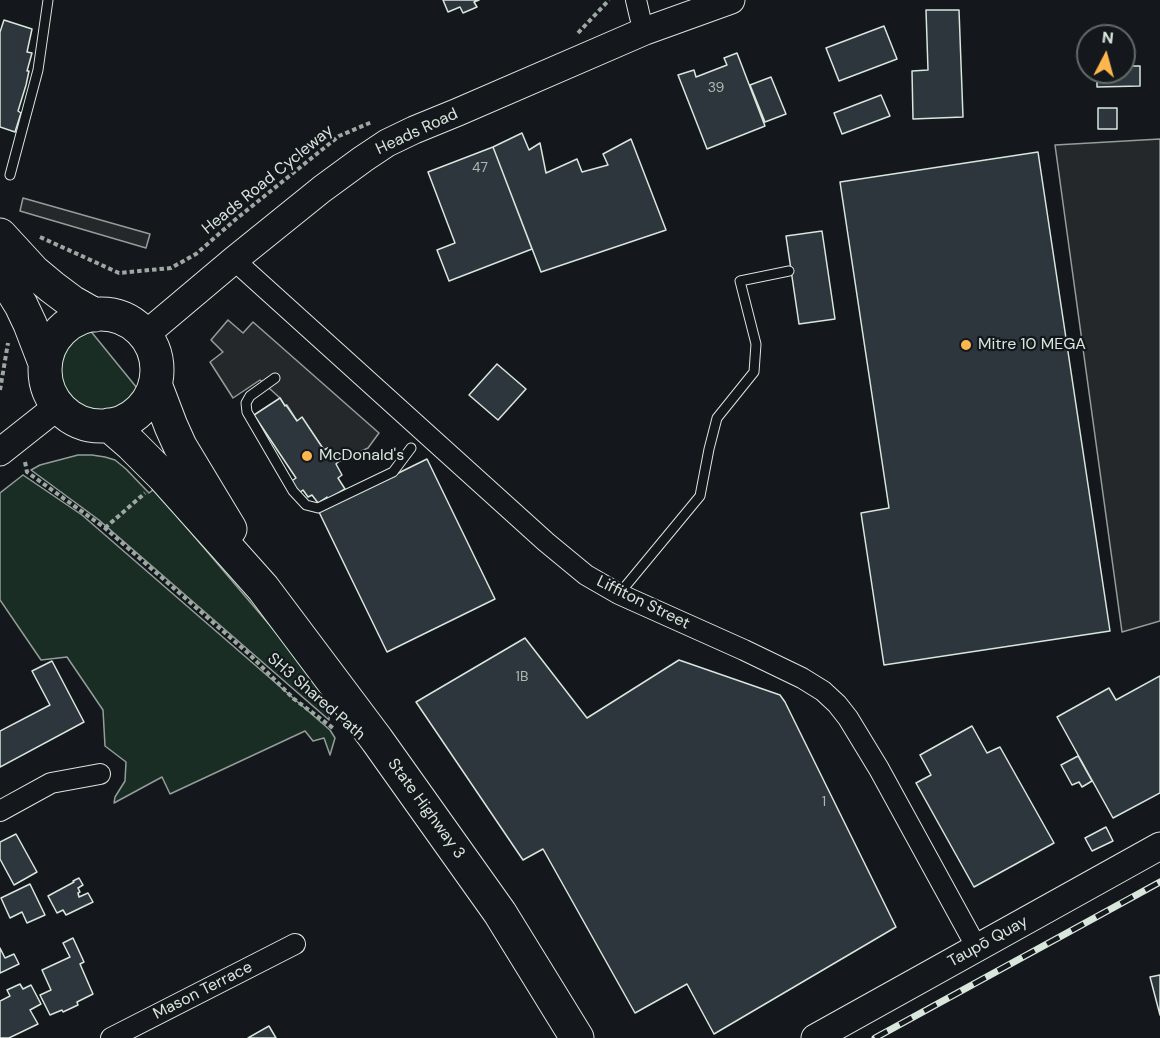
<!DOCTYPE html>
<html>
<head>
<meta charset="utf-8">
<style>
	body { margin:0 }
	#map { position:relative; width:1160px; height:1038px; overflow:hidden; background:#14181c; font-family:"DM Sans",sans-serif }
	canvas { display:block }
	.north { position:absolute; left:1076px; top:24px; width:60px; height:60px; box-sizing:border-box; background:#14181c; border:2px solid #626a69; border-radius:50%; rotate:6deg; font-size:16px; font-weight:700; line-height:24px; text-align:center; color:#d8e6dc }
	.north::after { content:''; display:block; margin:auto; width:21px; height:27px; background:#ffb74d; clip-path:polygon(50% 0,100% 100%,50% 72%,0 100%) }
</style>
</head>
<body>
<div id="map">
<canvas width="1160" height="1038"></canvas>
<div class="north">N</div>
</div>
<script>
const ctx = document.querySelector('canvas').getContext('2d');
ctx.lineJoin = 'round';
function fillPath(path, color) { ctx.fillStyle = color; ctx.fill(path, 'evenodd'); }
const shape = rows => new Path2D(rows.map(r => 'M' + r).join(''));
function stroke(path, color, width, dash) { ctx.strokeStyle = color; ctx.lineWidth = width; ctx.lineCap = dash ? 'butt' : 'round'; ctx.setLineDash(dash || []); ctx.stroke(path); }
function drawText(font, color, halo, rows, align = 'center') {
  ctx.font = font + ' "DM Sans",sans-serif'; ctx.lineWidth = 4.5; ctx.setLineDash([]); ctx.textBaseline = 'middle'; ctx.strokeStyle = halo; ctx.fillStyle = color; for (const [text, x, y, turn = 0] of rows) {
    ctx.save(); ctx.translate(x, y); ctx.rotate((+turn || 0) * Math.PI / 180); ctx.textAlign = isNaN(turn) ? turn : align; if (halo) ctx.strokeText(text, 0, 0); ctx.fillText(text, 0, 0); ctx.restore();
  }
}
const green = shape([
	[89,329,137,388,133,397,123,406,109,411,95,412,81,407,70,399,62,387,58,373,60,358,66,345,76,335,89,329],
	[78,455,92,455,105,457,115,460,126,469,149,493,154,489,330,696,329,720,99,520,31,470,40,465,78,455],
	[23,475,82,515,330,730,335,738,330,755,324,738,313,741,305,731,170,794,162,777,114,803,115,797,125,781,126,762,105,746,103,710,67,657,41,660,0,600,0,493,23,475]
]);
fillPath(green, '#1a2d24');
stroke(green, '#939e99', 1.5);
const parking = shape([
	[1160,139,1160,621,1122,632,1055,145,1160,139],
	[23,198,150,234,146,248,20,211,23,198],
	[228,320,243,333,253,322,379,433,368,448,338,462,328,448,324,450,302,418,297,421,287,405,285,406,280,398,260,380,233,398,210,362,223,352,211,340,228,320]
]);
fillPath(parking, '#24282b');
stroke(parking, '#939e99', 1.5);
const building = shape([
	[443,0,479,0,474,2,477,7,463,13,460,7,448,12,443,0],
	[926,10,959,10,963,117,913,119,912,71,928,70,926,10],
	[4,20,32,29,27,52,32,53,27,71,29,71,26,85,18,111,21,113,15,132,0,127,0,32,4,20],
	[884,26,897,59,839,81,826,48,884,26],
	[737,53,765,126,707,149,678,75,694,70,696,77,727,65,724,58,737,53],
	[1124,66,1140,66,1140,86,1097,87,1097,72,1124,72,1124,66],
	[771,77,786,114,765,122,750,85,771,77],
	[881,95,890,116,842,134,834,113,881,95],
	[1098,108,1117,108,1117,129,1098,129,1098,108],
	[522,133,529,150,540,143,546,173,577,159,582,172,608,165,603,154,631,139,666,230,541,272,493,147,522,133],
	[493,147,532,249,449,281,437,250,455,243,428,172,493,147],
	[1038,152,1110,631,884,665,861,513,889,508,840,182,1038,152],
	[822,231,835,319,799,324,786,236,822,231],
	[497,364,526,389,498,420,469,395,497,364],
	[280,398,285,406,286,405,297,421,302,417,324,450,328,448,338,462,336,464,342,475,338,478,345,489,328,499,327,497,318,503,312,495,308,497,303,490,298,494,290,482,296,478,254,415,280,398],
	[427,459,495,599,387,652,319,512,427,459],
	[525,638,587,718,679,660,780,695,785,702,896,927,714,1034,687,984,635,1013,543,849,523,860,416,702,525,638],
	[52,661,84,722,0,767,0,731,50,705,32,671,52,661],
	[1160,676,1160,793,1113,818,1057,717,1109,688,1116,700,1160,676],
	[972,726,987,753,1000,747,1054,843,974,887,916,783,931,775,920,755,972,726],
	[1078,756,1092,781,1082,787,1079,782,1072,785,1061,765,1078,756],
	[1106,827,1113,841,1092,851,1085,838,1106,827],
	[16,834,37,872,14,885,0,859,0,842,16,834],
	[79,878,83,885,78,888,80,892,78,893,79,897,88,893,93,902,66,915,63,910,57,913,48,896,74,882,73,881,79,878],
	[30,884,45,915,27,923,22,912,10,918,1,898,30,884],
	[73,938,84,962,80,964,93,994,77,1002,78,1005,63,1012,62,1010,50,1015,40,995,51,990,42,970,70,957,63,943,73,938],
	[0,948,5,958,14,954,19,964,0,973,0,948],
	[1160,975,1160,1015,1150,977,1160,975],
	[20,984,23,989,31,985,41,1004,30,1010,38,1024,9,1038,0,1038,0,1001,10,996,7,990,20,984],
	[269,1026,276,1038,248,1038,269,1026]
]);
fillPath(building, '#2c363c');
stroke(building, '#d8e6dc', 1.5);
const lane = shape([
	[10,175,38,70,48,0],
	[275,378,250,396,246,403,247,412,293,491,306,505,318,508,393,472,411,448],
	[619,594,700,496,709,449,717,418,754,372,756,344,740,281,789,271]
]);
const street = shape([
	[636,0,640,17,645,31],
	[234,260,546,542,586,575,619,594,744,650,802,678,823,691,837,704,848,718,879,769,977,948],
	[0,811,51,783,100,774],
	[111,1038,295,944]
]);
const secondary = shape([
	[145,335,234,260,322,189,363,159,387,143,414,130,458,112,645,31,731,0],
	[0,452,58,406],
	[815,1038,1160,846]
]);
const highway = shape([
	[0,235,34,272,52,287,72,302,95,315],
	[0,271,21,305,30,324,45,363],
	'45 370a56 56 0 1 1 112 0a56 56 0 1 1-112 0Z',
	[155,384,171,426,180,446,230,529],
	[109,425,131,444,164,477,263,588,377,740,500,913,577,1038]
]);
stroke(lane, '#d8e6dc', 11);
stroke(street, '#d8e6dc', 22);
stroke(secondary, '#d8e6dc', 29);
stroke(highway, '#d8e6dc', 35);
stroke(shape([
	[578,33,609,0],
	[40,237,119,273,171,268,196,254,236,219,339,136,372,122],
	[0,390,8,343],
	[25,462,27,472,105,528,248,653,294,699,333,728],
	[105,528,145,493]
]), '#9da8a2', 4, [4.5, 3]);
stroke(lane, '#14181c', 9);
stroke(street, '#14181c', 20);
stroke(secondary, '#14181c', 27);
stroke(highway, '#14181c', 33);
const rail = shape([
	[875,1038,1160,882]
]);
stroke(rail, '#d8e6dc', 7);
stroke(rail, '#14181c', 4.5, [14]);
for (const [x, y, r, color] of [
	[966,345,6,"#ffb74d"],
	[307,456,6,"#ffb74d"]
]) { const dot = new Path2D(); dot.arc(x, y, r, 0, 2 * Math.PI); ctx.fillStyle = color; ctx.fill(dot); stroke(dot, '#14181c', 2); }
drawText('14px', '#adbab4', null, [
	["39",716,88],
	["47",480,168],
	["1B",522,677],
	["1",824,802]
]);
drawText('16px', '#d8e6dc', '#14181c', [
	["Heads Road",417,132,-25],
	["Heads Road Cycleway",268,180,-39],
	["Liffiton Street",643,603,26],
	["SH3 Shared Path",316,697,41],
	["State Highway 3",426,809,54],
	["Taupō Quay",988,942,-29],
	["Mason Terrace",203,991,-27]
]);
drawText('16px', '#d8e6dc', '#14181c', [
	["Mitre 10 MEGA",978,345],
	["McDonald's",319,456]
], 'left');
</script>
</body>
</html>
